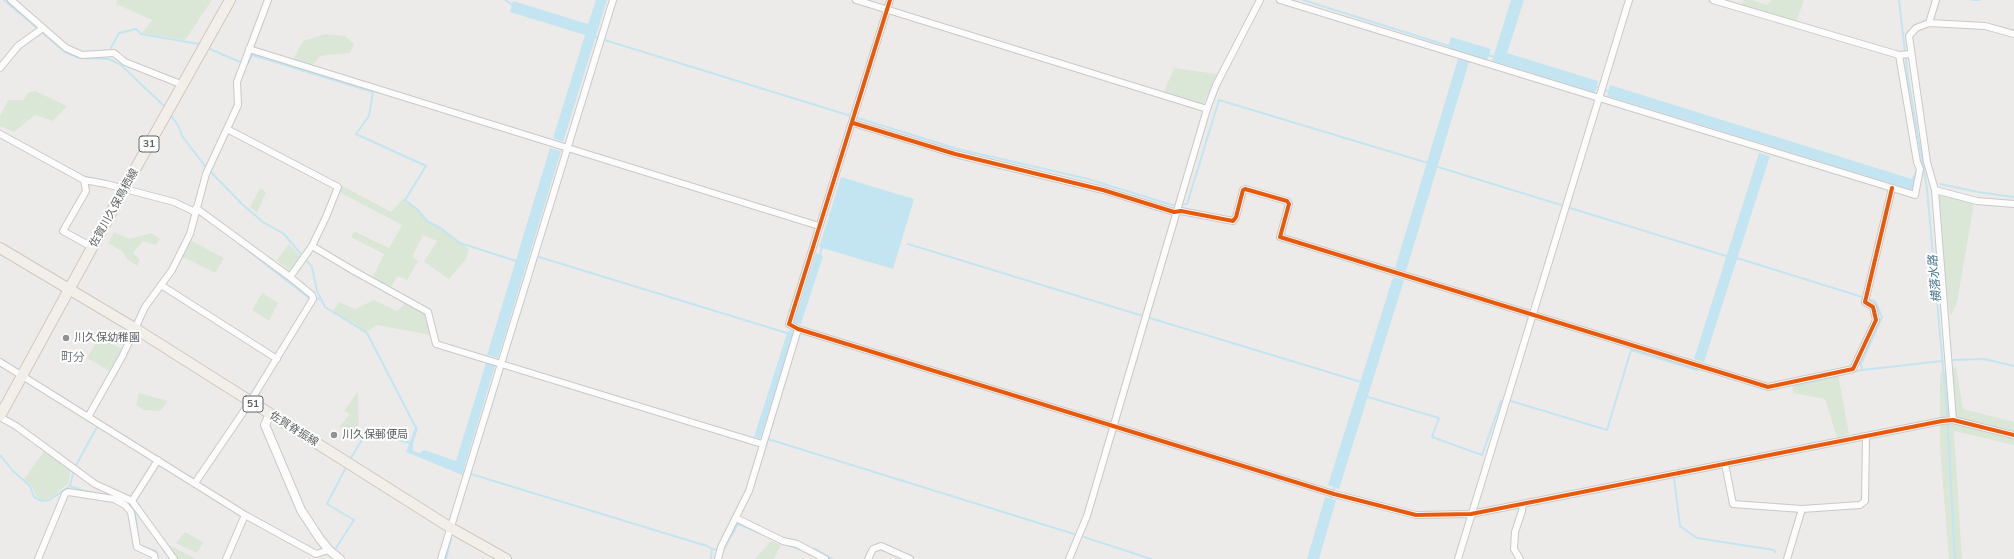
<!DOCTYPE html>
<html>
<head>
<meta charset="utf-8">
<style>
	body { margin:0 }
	canvas { display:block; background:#edebe9 }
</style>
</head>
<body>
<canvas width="2014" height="559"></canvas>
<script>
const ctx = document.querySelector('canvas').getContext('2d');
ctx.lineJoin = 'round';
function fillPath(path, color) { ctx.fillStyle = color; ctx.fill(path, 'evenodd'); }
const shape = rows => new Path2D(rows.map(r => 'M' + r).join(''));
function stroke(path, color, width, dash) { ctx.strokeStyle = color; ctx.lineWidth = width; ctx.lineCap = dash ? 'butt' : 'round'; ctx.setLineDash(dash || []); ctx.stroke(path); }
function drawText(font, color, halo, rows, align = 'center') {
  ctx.font = font + ' Mulish,"Noto Sans JP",sans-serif'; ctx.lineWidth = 4; ctx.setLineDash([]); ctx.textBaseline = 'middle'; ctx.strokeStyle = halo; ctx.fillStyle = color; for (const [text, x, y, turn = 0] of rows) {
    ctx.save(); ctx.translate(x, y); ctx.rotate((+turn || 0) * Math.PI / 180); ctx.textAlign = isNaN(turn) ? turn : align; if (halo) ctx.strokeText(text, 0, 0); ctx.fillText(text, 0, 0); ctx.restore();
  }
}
fillPath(shape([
	[117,0,212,0,185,40,142,33,152,20,116,4],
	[1744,0,1752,0,1767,5,1772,0,1804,0,1796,22,1741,6],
	[325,34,345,36,354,44,350,53,320,56,312,66,293,59,303,41],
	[1174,68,1217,74,1203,105,1164,92],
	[35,91,67,106,53,121,35,115,14,132,0,126,0,116,8,100,23,100,29,92],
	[341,185,391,212,403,199,418,210,427,221,442,229,469,249,466,259,449,279,424,262,437,241,423,235,412,257,418,261,407,280,398,276,390,288,372,278,384,254,351,237,354,231,389,248,402,225,339,192],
	[260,188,266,192,257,213,250,207],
	[1938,193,1974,204,1957,302,1951,316,1948,304],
	[114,232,130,239,151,233,160,239,156,245,143,241,133,253,140,260,137,266,128,260,122,251,108,243],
	[190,240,224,258,215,273,181,256],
	[289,244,301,257,290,272,277,260],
	[262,293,278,303,269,321,252,310],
	[374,300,397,311,405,303,426,315,430,335,377,325,365,333,332,312,339,302,355,309],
	[99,337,122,349,109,371,87,358],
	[1956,367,1963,409,2014,422,2014,445,1954,431,1962,559,1949,559,1940,447,1940,373],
	[1838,374,1849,434,1837,437,1825,399,1793,393,1792,384],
	[358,391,359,439,339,427,350,414,344,411],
	[139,393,168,401,160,411,144,410,136,405],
	[45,450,71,469,68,484,50,498,42,500,36,496,32,486,24,479],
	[185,532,203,542,197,553,176,543],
	[771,541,781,545,774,559,755,559],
	[169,545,196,559,178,559]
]), '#dae7d6');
fillPath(shape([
	[596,0,607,0,563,142,553,138,585,35,510,12,513,1,588,24],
	[1511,0,1524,0,1507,53,1598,81,1595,93,1492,61],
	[1451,37,1491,49,1487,60,1448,48],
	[1458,59,1469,62,1406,271,1395,268],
	[1610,85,1915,180,1912,190,1607,96],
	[550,148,561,151,498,358,487,355],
	[1759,153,1770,156,1704,362,1694,359],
	[841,177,914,199,893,269,819,247],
	[816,253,823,256,801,324,794,322],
	[1393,277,1404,280,1339,489,1328,485],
	[788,330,794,332,760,439,754,437],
	[486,363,495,366,462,475,406,452,415,428,411,422,418,428,413,444,413,451,420,453,424,450,456,461],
	[1325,497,1336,500,1319,559,1307,559]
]), '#c3e5f1');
stroke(shape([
	[4,0,65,52,79,58,109,59,121,65,163,105],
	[505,0,514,6],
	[1303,0,1449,46],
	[1899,0,1908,78,1927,189,1947,412,1955,559],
	[1972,0,1979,0],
	[595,37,958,149,1088,179,1172,205,1187,204,1219,100,1428,163],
	[111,48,119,33,136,29,141,34,199,44],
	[210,49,247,65,252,55,373,92,369,116,356,134,426,166,405,200,418,210,427,221,442,229,460,243,516,261],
	[1487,55,1496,57],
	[1594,86,1611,92],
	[172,117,178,125,182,136,205,166,242,204,263,222,284,234,312,267,317,291,325,307,367,333,415,426],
	[1438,167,1561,205],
	[82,176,119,184],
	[1913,179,1916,172],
	[1940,184,1978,192,2014,197],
	[1570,208,1726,256],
	[908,244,1143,316],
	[246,249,309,298,320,299],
	[820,255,822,247],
	[539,257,787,333],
	[1737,258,1875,301,1882,317,1861,364,1862,370,1942,361],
	[1150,318,1361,382],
	[791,331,798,320],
	[1952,360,1984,359,2014,366],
	[1796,385,1862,370],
	[1368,397,1439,418,1432,437,1482,455,1501,401],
	[1511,401,1607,430,1631,350,1697,370],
	[768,439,1074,534],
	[0,455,12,470,30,486,34,497,42,501,49,500,70,486,81,490,115,497],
	[351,458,367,431,410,443],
	[75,467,97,427],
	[461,471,707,546,712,549,711,559],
	[1674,478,1680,526,1697,538,1774,550,1775,552],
	[70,486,73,473],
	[1330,500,1335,485],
	[124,501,129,504,135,513,138,536],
	[1084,537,1151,559],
	[139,543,139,545,156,551,158,559],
	[788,545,804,551],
	[336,548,354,520,327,504,345,469],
	[814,548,832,559],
	[712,549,723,551,738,524,765,535],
	[446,559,451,539]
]), '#c3e5f1', 2);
const minor = shape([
	[11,0,66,48,82,55,114,53,125,62,183,85],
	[856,0,1207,109],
	[890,0,789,324,798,329,1334,494,1416,515,1471,514,1942,421,1953,420,2014,435],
	[1280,0,1915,195,1920,169,1917,162,1899,55],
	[1713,0,1899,55,1910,54],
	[1929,23,1936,0],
	[249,49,819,226],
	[0,68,18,46,43,28],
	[853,123,955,154,1103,190,1174,212,1181,211,1233,221,1236,217,1243,190,1245,189,1287,201,1289,204,1280,237,1768,387,1853,369,1876,320,1873,307,1865,302,1892,188],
	[227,129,338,187,326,217,312,246,290,277],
	[0,134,84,180,106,184,174,202,195,212],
	[84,180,86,191,63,231,92,247],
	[1935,190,1977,201,2014,204],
	[312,246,354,271,428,312,436,344,762,444],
	[161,285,277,359],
	[0,362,245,515,316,554,329,550],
	[0,417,16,426,95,484,132,501,174,559],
	[88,417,123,355,145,307,172,270,190,234,206,174,238,105,237,82,268,0],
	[1953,420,1935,190,1927,162,1909,36,1916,28,1929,23,1985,26,2014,34],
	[1725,464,1733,504,1802,509,1860,505,1865,501,1866,436],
	[195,483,250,402,313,299,312,295,290,277,196,208],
	[132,501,158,460],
	[736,518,783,541,797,544,825,559],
	[38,559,65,494,68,492,114,499,125,505,131,512,137,547,154,555,155,559],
	[226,559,245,515],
	[441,559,613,0],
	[718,559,721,547,749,491,798,329],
	[868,559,873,549,881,546,910,559],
	[1069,559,1087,516,1207,109,1216,85,1260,0],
	[1458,559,1629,0],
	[1520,559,1514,549,1515,532,1522,511,1523,504],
	[1787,559,1802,509]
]);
const tertiary = shape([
	[270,414,265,425,301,510,320,539,329,550,340,559]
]);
const primary = shape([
	[0,248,136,329,451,528,506,559],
	[0,416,124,189,230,0]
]);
stroke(minor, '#cac9c8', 8);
stroke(tertiary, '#cac9c8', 10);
stroke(primary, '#d2c7ba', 12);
stroke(minor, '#fcfcfc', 6);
stroke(tertiary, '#fcfcfc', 8);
stroke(primary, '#f2efea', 10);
stroke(shape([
	[890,0,789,324,798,329,1334,494,1416,515,1471,514,1942,421,1953,420,2014,435],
	[853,123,955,154,1103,190,1174,212,1181,211,1233,221,1236,217,1243,190,1245,189,1287,201,1289,204,1280,237,1768,387,1853,369,1876,320,1873,307,1865,302,1892,188]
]), '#e8590c', 4);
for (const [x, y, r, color] of [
	[66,338,4,"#909393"],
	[334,435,4,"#909393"]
]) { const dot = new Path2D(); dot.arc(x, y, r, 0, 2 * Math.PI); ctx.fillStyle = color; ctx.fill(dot); stroke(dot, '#fff', 1.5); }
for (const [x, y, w] of [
	[149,144,20],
	[253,404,20]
]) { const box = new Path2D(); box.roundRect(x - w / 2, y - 8, w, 16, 3); ctx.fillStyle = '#fff'; ctx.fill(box); stroke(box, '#5e6365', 1); }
drawText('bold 10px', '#5e6365', null, [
	["31",149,144],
	["51",253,404]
]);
drawText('11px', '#5e6365', '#fff', [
	["佐賀川久保鳥栖線",114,208,-61],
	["佐賀脊振線",294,429,32]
]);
drawText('11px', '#5e6365', '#fff', [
	["川久保幼稚園",74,338],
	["川久保郵便局",342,435]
], 'left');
drawText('italic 12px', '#487a94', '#fff', [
	["横落水路",1935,279,-95]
]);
drawText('12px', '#707577', '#fff', [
	["町分",73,357]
]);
</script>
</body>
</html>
